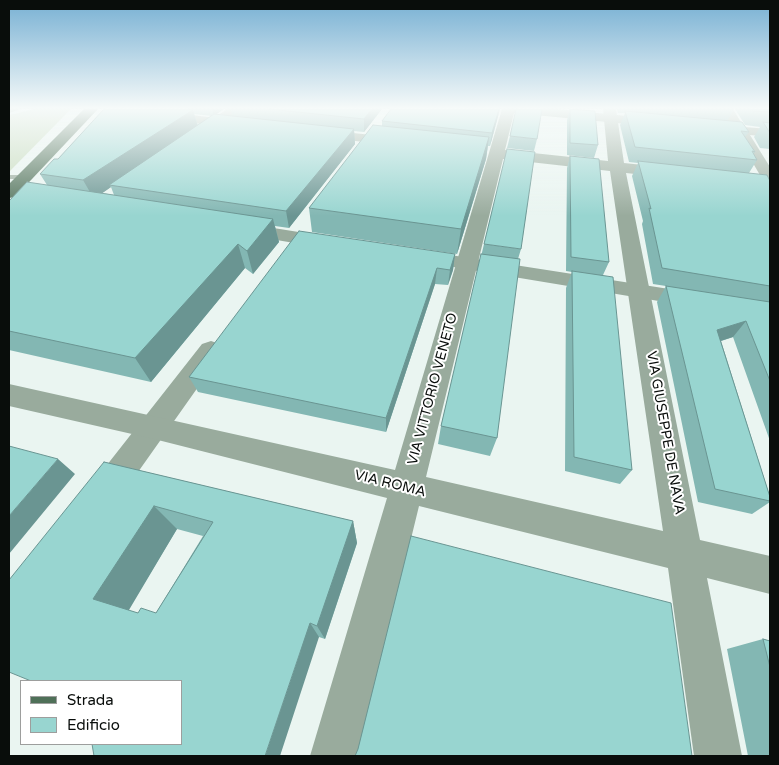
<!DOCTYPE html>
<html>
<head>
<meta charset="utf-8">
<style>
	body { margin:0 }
	#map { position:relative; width:779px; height:765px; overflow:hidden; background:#eaf5f1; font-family:"Varela Round",sans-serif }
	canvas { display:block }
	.frame { position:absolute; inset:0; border:10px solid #090d0b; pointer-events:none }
	.legend { position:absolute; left:20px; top:680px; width:162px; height:65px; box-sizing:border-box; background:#fff; border:1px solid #9d9e9d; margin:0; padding:6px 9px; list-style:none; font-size:15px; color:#090d0b }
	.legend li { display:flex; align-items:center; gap:10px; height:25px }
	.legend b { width:25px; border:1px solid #9d9e9d }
</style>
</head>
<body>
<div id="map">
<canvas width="779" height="765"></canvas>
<div class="frame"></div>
<ul class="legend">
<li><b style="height:6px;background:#4f7058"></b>Strada</li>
<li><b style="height:14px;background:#98d5d0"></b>Edificio</li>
</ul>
</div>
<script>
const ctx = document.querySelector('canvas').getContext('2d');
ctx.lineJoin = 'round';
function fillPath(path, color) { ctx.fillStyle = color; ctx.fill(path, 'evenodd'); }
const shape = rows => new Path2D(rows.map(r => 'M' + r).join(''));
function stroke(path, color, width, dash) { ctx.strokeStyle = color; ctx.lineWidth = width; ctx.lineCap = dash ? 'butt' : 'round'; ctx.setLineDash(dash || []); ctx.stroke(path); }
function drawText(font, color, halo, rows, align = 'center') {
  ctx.font = font + ' "Varela Round",sans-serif'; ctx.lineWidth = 4; ctx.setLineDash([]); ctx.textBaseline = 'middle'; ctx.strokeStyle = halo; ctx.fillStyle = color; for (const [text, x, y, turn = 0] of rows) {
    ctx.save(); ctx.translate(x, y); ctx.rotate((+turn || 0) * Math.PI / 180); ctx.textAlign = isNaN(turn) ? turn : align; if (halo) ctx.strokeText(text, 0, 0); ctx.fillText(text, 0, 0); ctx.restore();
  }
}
fillPath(shape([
	[35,109,71,109,9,172,9,115]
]), '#c5daba');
fillPath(shape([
	[9,109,21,109,9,113,9,109],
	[9,175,24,175,28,177,24,179,9,179,9,175]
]), '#99ab9d');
fillPath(shape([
	[227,109,242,109,204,138,194,138,192,135,194,132,227,109],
	[508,109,557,109,658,119,665,123,658,127,514,113,508,109],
	[721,109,733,109,744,127,770,129,770,137,750,135,770,167,770,184,764,182,736,134,714,132,707,128,714,124,731,125,721,109],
	[242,223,330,237,337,239,340,243,337,247,330,249,235,233,233,229,235,225,242,223],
	[418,250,695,293,703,295,706,300,703,305,695,307,411,260,408,256,411,252,418,250],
	[211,341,220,344,223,350,220,356,114,506,103,510,92,506,87,495,92,484,202,344,211,341]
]), '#99ab9d');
fillPath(shape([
	[502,109,515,109,505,150,608,161,603,109,616,109,624,163,672,168,680,173,672,178,626,173,700,540,770,556,770,594,707,578,742,756,694,756,668,568,419,506,358,756,310,756,387,498,154,439,9,406,9,384,395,470,502,109],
	[503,159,610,171,663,531,426,477,503,159],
	[158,111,242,121,249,125,242,129,153,118,151,115,153,112,158,111],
	[317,129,399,138,406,142,399,146,312,136,310,133,312,130,317,129]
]), '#99ab9d');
fillPath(shape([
	[84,109,98,109,15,197,9,198,9,184,84,109]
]), '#4f7058');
fillPath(shape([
	[104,109,224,109,216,114,232,116,231,109,382,109,364,132,354,131,355,144,289,228,275,226,279,242,253,274,245,268,151,382,9,350,9,201,47,185,40,174,58,159],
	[194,114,212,116,198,125],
	[111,187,114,195,102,193],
	[391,109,500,109,490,146,488,146,486,159,457,254,312,232,309,208,382,126,382,121],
	[570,109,598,145,594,158,567,155,567,120],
	[617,109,734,109,728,120,749,132,745,137,755,152,753,154,757,160,749,173,770,181,770,441,733,337,721,341,770,497,770,502,752,514,698,502,657,302,666,286,653,284,642,224,643,221,632,176,638,163,629,162,620,125,625,113,618,113],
	[735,109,770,109,770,149,760,148,754,137,760,127,745,125],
	[510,136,537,139,534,151,507,148],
	[570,156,609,262,603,275,632,470,620,484,565,471,566,288,572,272,566,271,567,168],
	[484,244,521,249,518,259,497,438,490,456,438,444,441,426],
	[455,254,453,270,448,285,435,284,386,432,198,392,189,377],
	[104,462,353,521,357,543,325,639,319,637,181,744,31,681],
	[177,529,203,536,156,613,138,613,128,610],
	[763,639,770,641,770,756,748,756,727,649]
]), '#83b7b3');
fillPath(shape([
	[212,109,224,109,214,116],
	[372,109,382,109,364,132,364,119],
	[499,109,500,109,490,146,492,133],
	[193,110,198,127,109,185,111,187,94,199,83,180],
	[354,129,355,144,289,228,286,211],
	[489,137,486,159,457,254,461,229],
	[273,219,279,242,253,274,247,251],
	[238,244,245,268,151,382,135,358],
	[455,254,453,270,448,285,450,270],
	[437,268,435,284,386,432,386,418],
	[746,321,733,337,705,346,717,330],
	[58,459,75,474,9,554,9,516],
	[154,506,177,529,126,615,93,599],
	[353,521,357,543,325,639,317,626],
	[310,623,319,637,280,756,265,756]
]), '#6a9592');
const building = shape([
	[104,109,186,109,193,110,83,180,40,174,54,159,58,159,104,109],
	[269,109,372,109,364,119,269,109],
	[391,109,499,109,492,133,382,121,391,109],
	[516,109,542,109,537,139,510,136,516,109],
	[570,109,595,111,598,145,570,143,570,109],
	[752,109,770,109,770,112,753,111,752,109],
	[625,111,742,122,749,132,741,131,755,152,752,151,757,160,635,147,625,111],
	[214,114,354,129,286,211,109,185,214,114],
	[763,122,770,123,770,133,763,122],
	[373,125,489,137,461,229,309,208,373,125],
	[507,149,535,152,521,249,484,244,507,149],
	[570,156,599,159,609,262,571,257,570,156],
	[638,161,767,175,770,181,770,286,662,268,649,208,651,209,638,161],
	[27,182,273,219,247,251,238,244,135,358,9,331,9,201,27,182],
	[299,231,455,254,450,270,437,268,386,418,189,377,299,231],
	[481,254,520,259,497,438,441,426,481,254],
	[572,271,613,277,632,470,574,457,572,271],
	[666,286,770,302,770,381,746,321,717,330,770,497,770,501,715,489,666,286],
	[9,446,58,459,9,516,9,446],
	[104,462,353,521,317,626,310,623,265,756,94,756,92,744,181,744,181,681,31,681,9,672,9,580,104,462],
	[154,506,213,522,156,613,141,608,138,613,93,599,154,506],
	[411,536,671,603,692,756,355,756,358,749,411,536],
	[763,639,770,641,770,667,763,639]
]);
fillPath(building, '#98d5d0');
stroke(building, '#6a9592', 1);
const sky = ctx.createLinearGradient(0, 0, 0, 216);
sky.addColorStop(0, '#77b0d3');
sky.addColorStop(0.5, '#f6faf9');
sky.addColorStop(1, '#f6faf900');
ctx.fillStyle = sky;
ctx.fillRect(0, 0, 779, 216);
drawText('14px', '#090d0b', '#fff', [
	["VIA VITTORIO VENETO",433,389,-75],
	["VIA GIUSEPPE DE NAVA",665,433,80],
	["VIA ROMA",390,484,14]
]);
</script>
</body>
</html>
